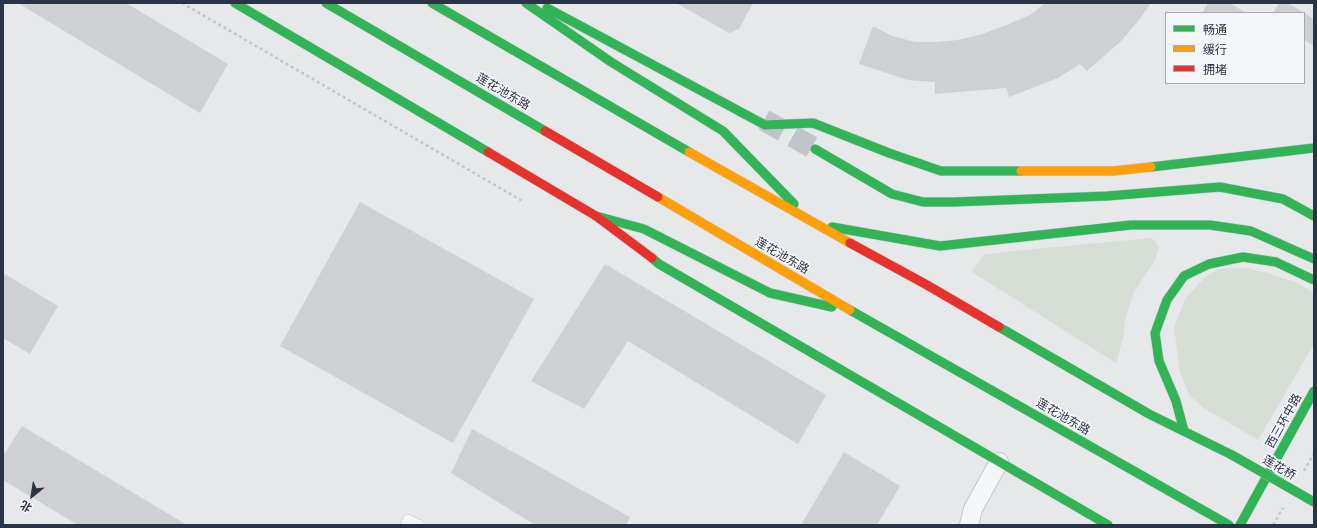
<!DOCTYPE html>
<html>
<head>
<meta charset="utf-8">
<style>
	body { margin:0 }
	#map { position:relative; width:1317px; height:528px; overflow:hidden; background:#e6e8ea; font-family:Montserrat,"Noto Sans SC",sans-serif }
	canvas { display:block }
	.frame { position:absolute; inset:0; border:4px solid #2b3445; pointer-events:none }
	.legend { position:absolute; left:1165px; top:12px; width:140px; height:72px; box-sizing:border-box; background:#f4f6f9; border:1px solid #a4a8b1; margin:0; padding:5px 7px; list-style:none; font-size:12px; color:#2b3445 }
	.legend li { display:flex; align-items:center; gap:8px; height:20px }
	.legend b { width:20px; border:1px solid #a4a8b1 }
	.north { position:absolute; left:12px; top:476px; width:40px; height:40px; -webkit-text-stroke:3px #f4f6f9; paint-order:stroke; rotate:210deg; font-size:11px; font-weight:700; line-height:16px; text-align:center; color:#2b3445 }
	.north::after { content:''; display:block; margin:auto; width:14px; height:18px; background:#2b3445; clip-path:polygon(50% 0,100% 100%,50% 72%,0 100%) }
</style>
</head>
<body>
<div id="map">
<canvas width="1317" height="528"></canvas>
<div class="frame"></div>
<ul class="legend">
<li><b style="height:5px;background:#30b455"></b>畅通</li>
<li><b style="height:5px;background:#ff9f0a"></b>缓行</li>
<li><b style="height:5px;background:#e5322d"></b>拥堵</li>
</ul>
<div class="north">北</div>
</div>
<script>
const ctx = document.querySelector('canvas').getContext('2d');
ctx.lineJoin = 'round';
function fillPath(path, color) { ctx.fillStyle = color; ctx.fill(path, 'evenodd'); }
const shape = rows => new Path2D(rows.map(r => 'M' + r).join(''));
function stroke(path, color, width, dash) { ctx.strokeStyle = color; ctx.lineWidth = width; ctx.lineCap = dash ? 'butt' : 'round'; ctx.setLineDash(dash || []); ctx.stroke(path); }
function drawText(font, color, halo, rows, align = 'center') {
  ctx.font = font + ' Montserrat,"Noto Sans SC",sans-serif'; ctx.lineWidth = 3.5; ctx.setLineDash([]); ctx.textBaseline = 'middle'; ctx.strokeStyle = halo; ctx.fillStyle = color; for (const [text, x, y, turn = 0] of rows) {
    ctx.save(); ctx.translate(x, y); ctx.rotate((+turn || 0) * Math.PI / 180); ctx.textAlign = isNaN(turn) ? turn : align; if (halo) ctx.strokeText(text, 0, 0); ctx.fillText(text, 0, 0); ctx.restore();
  }
}
fillPath(shape([
	[1151,238,1159,246,1155,260,1134,292,1125,319,1124,334,1116,363,972,272,983,255,1014,251],
	[1247,268,1271,274,1297,283,1314,293,1314,344,1258,440,1204,408,1190,396,1180,373,1174,327,1186,298,1204,278,1219,269]
]), '#d6ded6');
fillPath(shape([
	[18,3,126,3,228,64,200,113],
	[676,3,753,3,739,29,729,33],
	[1045,3,1151,3,1139,20,1121,41,1087,71,1080,64,1058,78,1009,97,1006,88,935,94,935,82,908,80,859,64,873,26,892,36,915,42,936,42,958,40,982,34,1004,26,1030,15],
	[1208,3,1230,3,1246,13,1202,13],
	[1279,3,1288,3,1314,19,1314,46,1304,40,1304,13,1273,13],
	[360,202,534,299,453,443,280,346],
	[605,264,826,395,798,444,628,341,584,409,531,381],
	[3,273,58,306,30,354,3,338],
	[22,426,187,525,78,525,3,480,3,456],
	[472,429,630,517,626,525,535,525,451,473],
	[844,452,900,486,877,525,801,525]
]), '#ced0d3');
stroke(shape([
	[764,120,815,149]
]), '#c1c4c9', 22, [22, 11]);
const lane = shape([
	[405,525,408,519,420,525]
]);
const street = shape([
	[969,525,973,509,999,462]
]);
const fast = shape([
	[235,3,488,152],
	[326,3,545,131],
	[432,3,689,152],
	[526,3,611,62,723,131,794,204],
	[547,8,765,125,813,123,889,153,941,171,1021,171],
	[815,149,892,194,923,202,954,202,1107,196,1220,187,1283,199,1314,216],
	[1151,167,1314,148],
	[596,216,644,229,770,293,832,307],
	[832,227,940,246,1131,225,1210,225,1251,231,1314,259],
	[652,258,659,264,1108,525],
	[850,310,1229,525],
	[999,327,1149,414,1232,455],
	[1184,431,1176,401,1159,361,1155,333,1167,300,1184,276,1209,264,1243,257,1276,262,1314,280],
	[1240,525,1314,391]
]);
const slow = shape([
	[689,152,850,243],
	[1021,171,1113,171,1151,167],
	[658,197,850,310]
]);
const jam = shape([
	[545,131,658,197],
	[488,152,596,216,652,258],
	[850,243,927,285,999,327]
]);
stroke(lane, '#c4c6c8', 10);
stroke(street, '#c4c6c8', 20);
stroke(fast, '#c4c6c8', 10);
stroke(slow, '#c4c6c8', 10);
stroke(jam, '#c4c6c8', 10);
stroke(shape([
	[182,3,524,202],
	[1304,471,1314,453],
	[1273,525,1283,508]
]), '#c5c6ca', 2.5, [3, 3]);
stroke(lane, '#f5f6f7', 9);
stroke(street, '#f5f6f7', 18);
stroke(fast, '#30b455', 9);
stroke(slow, '#ff9f0a', 9);
stroke(jam, '#e5322d', 9);
const fastBridge = shape([
	[1232,455,1314,502]
]);
stroke(fastBridge, '#b8bbbf', 10, []);
stroke(fastBridge, '#30b455', 9);
drawText('12px', '#2b3445', '#f4f6f9', [
	["莲花池东路",503,92,30],
	["莲花池东路",782,256,30],
	["莲花池东路",1063,417,30],
	["西三环中路",1284,421,-61],
	["莲花桥",1279,468,30]
]);
</script>
</body>
</html>
